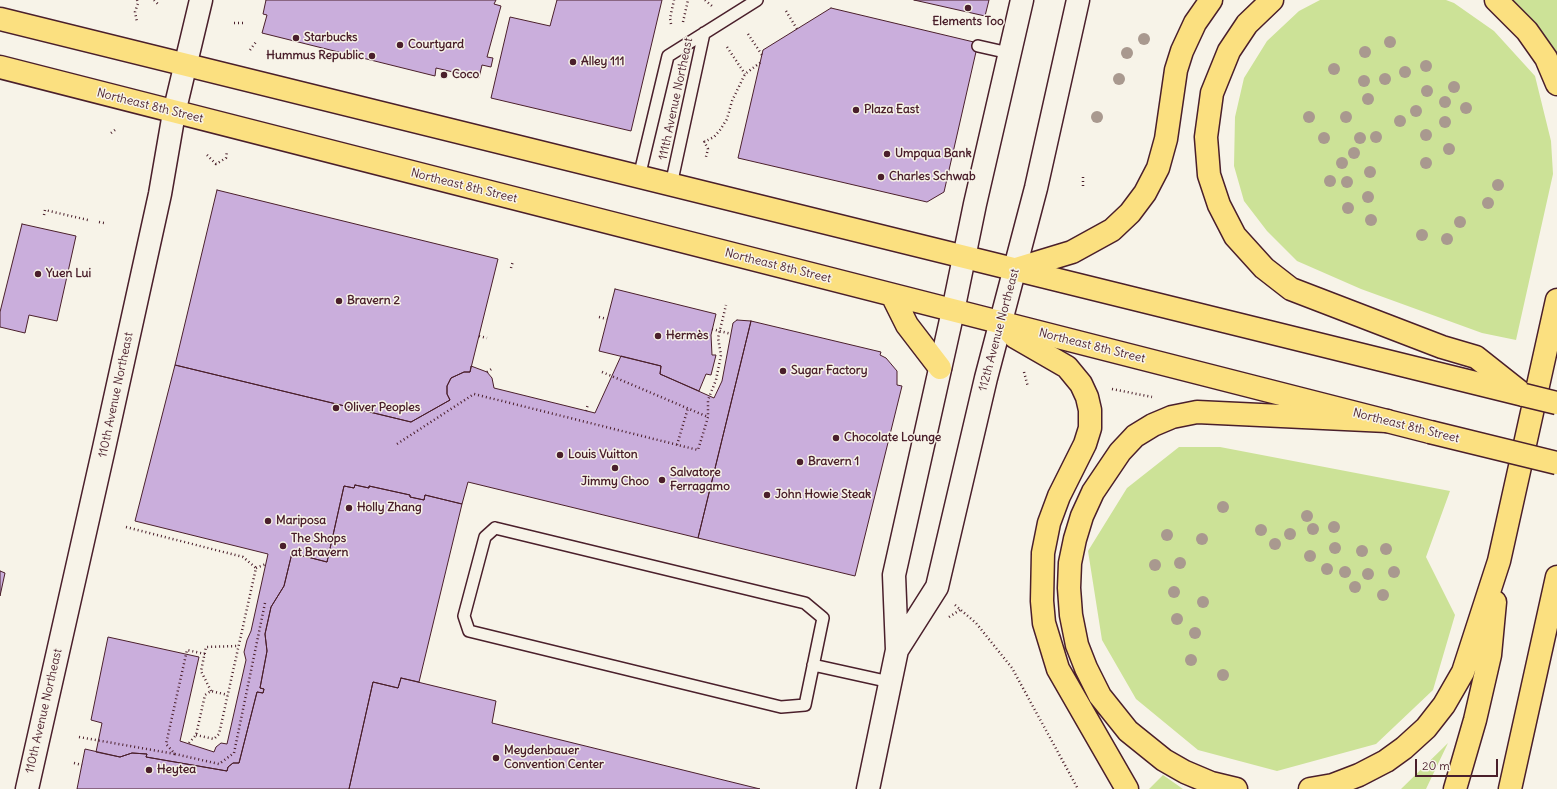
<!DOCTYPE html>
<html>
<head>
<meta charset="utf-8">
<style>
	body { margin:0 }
	#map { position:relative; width:1557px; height:789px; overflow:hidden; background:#f7f3e8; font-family:Delius,sans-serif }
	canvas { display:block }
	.scale { position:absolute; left:1415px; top:759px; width:83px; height:18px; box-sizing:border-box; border:2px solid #4a1f2b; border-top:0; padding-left:5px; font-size:12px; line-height:14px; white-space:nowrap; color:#4a1f2b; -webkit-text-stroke:3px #f7f3e8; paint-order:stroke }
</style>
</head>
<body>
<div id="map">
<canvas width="1557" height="789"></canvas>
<div class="scale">20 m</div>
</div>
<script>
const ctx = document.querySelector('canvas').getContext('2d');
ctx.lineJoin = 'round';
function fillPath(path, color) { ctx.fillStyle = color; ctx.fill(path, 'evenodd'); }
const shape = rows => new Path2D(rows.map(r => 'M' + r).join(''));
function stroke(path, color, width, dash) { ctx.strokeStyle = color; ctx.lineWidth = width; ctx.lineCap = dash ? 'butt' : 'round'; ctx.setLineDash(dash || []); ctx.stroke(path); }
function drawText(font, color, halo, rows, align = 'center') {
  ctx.font = font + ' Delius,sans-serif'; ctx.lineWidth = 3; ctx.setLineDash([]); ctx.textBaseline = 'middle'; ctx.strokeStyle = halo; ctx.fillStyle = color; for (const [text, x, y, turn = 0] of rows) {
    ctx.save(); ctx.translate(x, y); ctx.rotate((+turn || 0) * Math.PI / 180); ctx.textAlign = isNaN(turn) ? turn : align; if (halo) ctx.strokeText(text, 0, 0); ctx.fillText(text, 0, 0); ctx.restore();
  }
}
fillPath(shape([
	[1320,0,1446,0,1454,3,1494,31,1535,76,1551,141,1553,174,1516,340,1482,333,1361,289,1297,261,1267,231,1244,201,1234,166,1235,117,1244,78,1267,41,1299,11],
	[1510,0,1557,0,1557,56,1531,19],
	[1179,447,1220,447,1450,491,1426,557,1455,615,1433,690,1376,744,1277,771,1198,750,1136,699,1102,640,1088,551,1127,488],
	[1448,743,1426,789,1401,789],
	[1163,775,1183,789,1149,789]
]), '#cce297');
const building = shape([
	[266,0,496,0,494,4,501,6,487,57,493,58,491,67,482,65,479,78,436,68,435,76,262,33,267,15,263,14,266,0],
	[557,0,662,0,631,131,491,98,510,17,550,26,557,0],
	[914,0,989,0,985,16,914,0],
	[831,8,978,43,944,192,927,202,738,158,763,50,831,8],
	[217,190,498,259,470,372,464,372,451,378,447,386,447,394,450,400,411,422,175,365,217,190],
	[22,224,76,236,57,321,29,315,25,333,0,327,0,312,22,224],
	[615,289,716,314,711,335,712,355,716,355,711,375,706,374,699,391,660,374,661,366,599,351,615,289],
	[737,320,751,321,698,538,468,482,462,504,425,495,424,500,410,497,410,495,369,486,369,488,355,485,354,488,344,486,327,562,292,553,284,586,271,607,265,634,267,651,260,688,264,689,263,693,257,692,239,763,233,763,228,767,227,771,146,757,147,754,132,753,120,757,96,752,102,723,91,720,108,637,199,657,180,741,214,752,216,747,221,743,227,744,246,660,244,652,247,640,251,631,268,554,135,521,175,365,411,422,450,400,447,394,447,386,451,378,464,372,470,372,471,366,487,372,492,378,494,388,595,413,621,356,661,366,660,374,714,398,722,381,733,323,737,320],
	[751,321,881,352,880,355,886,358,897,371,897,385,902,386,855,576,698,538,751,321],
	[355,485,369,488,369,486,410,495,410,497,424,500,425,495,462,504,419,682,401,678,398,688,373,682,349,789,77,789,85,749,120,757,132,753,147,754,146,757,227,771,228,767,233,763,239,763,257,692,263,693,264,689,260,688,267,651,265,634,271,607,284,586,292,553,327,562,344,486,354,488,355,485],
	[0,571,5,573,0,596,0,571],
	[401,678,496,701,492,723,760,789,349,789,373,682,398,688,401,678]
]);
fillPath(building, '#caaedc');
stroke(building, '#4a1f2b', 1);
const service = shape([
	[978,46,1009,53],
	[639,177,668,56,757,0],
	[671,185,704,33],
	[495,528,805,603,823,618,805,705,781,707,469,631,464,616,485,537,495,528],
	[813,665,890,682]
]);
const tertiary = shape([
	[27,789,104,448,160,194,174,113,201,0]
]);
const secondary = shape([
	[897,650,937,587,986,378,1036,188,1078,0],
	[868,789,897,650,894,575,953,311,975,204,1022,0]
]);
const primary = shape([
	[0,19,1524,395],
	[0,67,1430,432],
	[892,295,907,325,940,368]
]);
const motorway = shape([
	[1272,0,1247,24,1229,51,1212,93,1206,137,1209,175,1219,205,1235,236,1264,268,1291,289,1442,347,1476,357,1524,395],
	[1496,0,1527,31,1546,58,1557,84],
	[1016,269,1072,252,1112,230,1130,213,1145,193,1158,168,1166,139,1176,70,1182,51,1195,23,1211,0],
	[1002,323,1015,337,1067,367,1081,384,1087,397,1090,410,1090,428,1085,444,1059,496,1049,523,1043,553,1042,601,1044,623,1058,669,1127,789],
	[1236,789,1211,783,1185,772,1164,760,1128,731,1100,696,1086,668,1077,645,1071,615,1069,588,1070,563,1075,539,1082,516,1093,492,1120,452,1135,436,1153,425,1172,417,1197,412,1387,421],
	[1310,789,1333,785,1359,775,1386,761,1404,748,1426,728,1444,705,1463,672,1499,561,1557,300],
	[1455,789,1475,720,1490,655,1495,602],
	[1510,789,1557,577]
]);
stroke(service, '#4a1f2b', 14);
stroke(tertiary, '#4a1f2b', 25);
stroke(secondary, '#4a1f2b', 25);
stroke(primary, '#4a1f2b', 25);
stroke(motorway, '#4a1f2b', 25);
stroke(shape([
	[137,0,138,3,135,12,137,22],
	[154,0,159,5],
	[705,0,712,6],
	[786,11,797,29],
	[683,22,688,0],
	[234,23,246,23],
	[671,24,670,18,674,0],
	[748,34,762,55],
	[727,47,745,74],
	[250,50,256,42],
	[111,133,115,130],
	[704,141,708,149,706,157],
	[704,142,714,137,720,130,727,119,732,101,745,74,761,62],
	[207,155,216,164,226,158,227,151],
	[1083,177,1083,187],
	[44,215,45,210,88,220],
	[99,222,104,223],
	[511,268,513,261],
	[599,317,607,319],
	[712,329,731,334],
	[479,336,487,338],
	[487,372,493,368],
	[602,372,708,417],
	[1024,372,1028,387],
	[1112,389,1152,397],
	[586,411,588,404],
	[397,444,474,394,698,450,708,417,708,400,716,380,721,355,718,338,726,305],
	[677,445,688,408],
	[126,527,243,557,256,568],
	[256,568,266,564],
	[955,605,976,623,1012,668,1078,789],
	[949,617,960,610],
	[205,654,187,650,166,744,175,754,219,764,234,753,265,603],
	[211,691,201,671,206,647,239,646],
	[196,735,214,739,219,734,256,568],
	[79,737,175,754],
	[189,743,196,735,205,695,211,691,228,695],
	[74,763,82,765]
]), '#4a1f2b', 2.5, [1, 3]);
stroke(service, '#f7f3e8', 11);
stroke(tertiary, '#f7f3e8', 22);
stroke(secondary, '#f7f3e8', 22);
stroke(primary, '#fbe080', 22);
stroke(motorway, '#fbe080', 22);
const primaryBridge = shape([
	[1524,395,1557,403],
	[1430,432,1557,463]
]);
stroke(primaryBridge, '#4a1f2b', 25, []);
stroke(primaryBridge, '#fbe080', 22);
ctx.fillStyle = '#a9998f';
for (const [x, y] of [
	[1144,39],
	[1390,42],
	[1365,52],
	[1127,53],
	[1426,66],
	[1334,69],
	[1405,72],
	[1119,79],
	[1385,79],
	[1364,81],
	[1454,87],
	[1427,91],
	[1368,99],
	[1445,102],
	[1466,108],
	[1416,111],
	[1097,117],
	[1309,117],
	[1346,117],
	[1400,121],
	[1445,122],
	[1426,135],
	[1376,137],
	[1324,138],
	[1360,138],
	[1449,149],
	[1354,153],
	[1342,163],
	[1426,163],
	[1370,172],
	[1330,181],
	[1347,182],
	[1498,185],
	[1368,197],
	[1488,203],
	[1348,208],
	[1371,220],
	[1460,222],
	[1422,235],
	[1447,239],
	[1223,507],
	[1307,516],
	[1334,527],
	[1313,529],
	[1261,530],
	[1290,534],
	[1167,535],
	[1202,539],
	[1275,544],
	[1335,548],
	[1386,549],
	[1362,551],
	[1310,556],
	[1180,563],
	[1155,565],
	[1327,569],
	[1345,572],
	[1394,572],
	[1368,574],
	[1355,587],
	[1174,592],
	[1383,595],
	[1203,602],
	[1177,619],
	[1195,633],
	[1191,660],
	[1223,675]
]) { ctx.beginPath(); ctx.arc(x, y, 6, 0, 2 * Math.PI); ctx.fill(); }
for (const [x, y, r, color] of [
	[968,8,4,"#4a1f2b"],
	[296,38,4,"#4a1f2b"],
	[400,45,4,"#4a1f2b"],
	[372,56,4,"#4a1f2b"],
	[573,62,4,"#4a1f2b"],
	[444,75,4,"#4a1f2b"],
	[856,110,4,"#4a1f2b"],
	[887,154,4,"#4a1f2b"],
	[881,177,4,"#4a1f2b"],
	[38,274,4,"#4a1f2b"],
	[339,301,4,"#4a1f2b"],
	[658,336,4,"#4a1f2b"],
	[783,371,4,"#4a1f2b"],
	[336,408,4,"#4a1f2b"],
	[836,438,4,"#4a1f2b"],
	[560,455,4,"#4a1f2b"],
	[800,462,4,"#4a1f2b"],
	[615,468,4,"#4a1f2b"],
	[662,480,4,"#4a1f2b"],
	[767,495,4,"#4a1f2b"],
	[349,508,4,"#4a1f2b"],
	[268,521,4,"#4a1f2b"],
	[283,546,4,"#4a1f2b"],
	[496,758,4,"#4a1f2b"],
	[149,770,4,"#4a1f2b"]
]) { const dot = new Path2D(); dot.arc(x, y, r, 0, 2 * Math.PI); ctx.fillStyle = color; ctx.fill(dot); stroke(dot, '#f7f3e8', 1.5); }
drawText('bold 12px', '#4a1f2b', '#f7f3e8', [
	["Elements Too",968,22,"center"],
	["Starbucks",304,38],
	["Courtyard",408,45],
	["Hummus Republic",364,56,"right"],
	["Alley 111",581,62],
	["Coco",452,75],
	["Plaza East",864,110],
	["Umpqua Bank",895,154],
	["Charles Schwab",889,177],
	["Yuen Lui",46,274],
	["Bravern 2",347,301],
	["Hermès",666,336],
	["Sugar Factory",791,371],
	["Oliver Peoples",344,408],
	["Chocolate Lounge",844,438],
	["Louis Vuitton",568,455],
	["Bravern 1",808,462],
	["Salvatore",670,473],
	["Ferragamo",670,487],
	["Jimmy Choo",615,482,"center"],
	["John Howie Steak",775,495],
	["Holly Zhang",357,508],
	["Mariposa",276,521],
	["The Shops",291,539],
	["at Bravern",291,553],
	["Meydenbauer",504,751],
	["Convention Center",504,765],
	["Heytea",157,770]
], 'left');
drawText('12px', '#4a1f2b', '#f7f3e8', [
	["111th Avenue Northeast",676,99,-78],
	["Northeast 8th Street",150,106,14],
	["Northeast 8th Street",464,186,14],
	["Northeast 8th Street",778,266,14],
	["112th Avenue Northeast",999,330,-75],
	["Northeast 8th Street",1092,346,14],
	["110th Avenue Northeast",116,395,-78],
	["Northeast 8th Street",1406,426,14],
	["110th Avenue Northeast",44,711,-77]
]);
</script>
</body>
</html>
